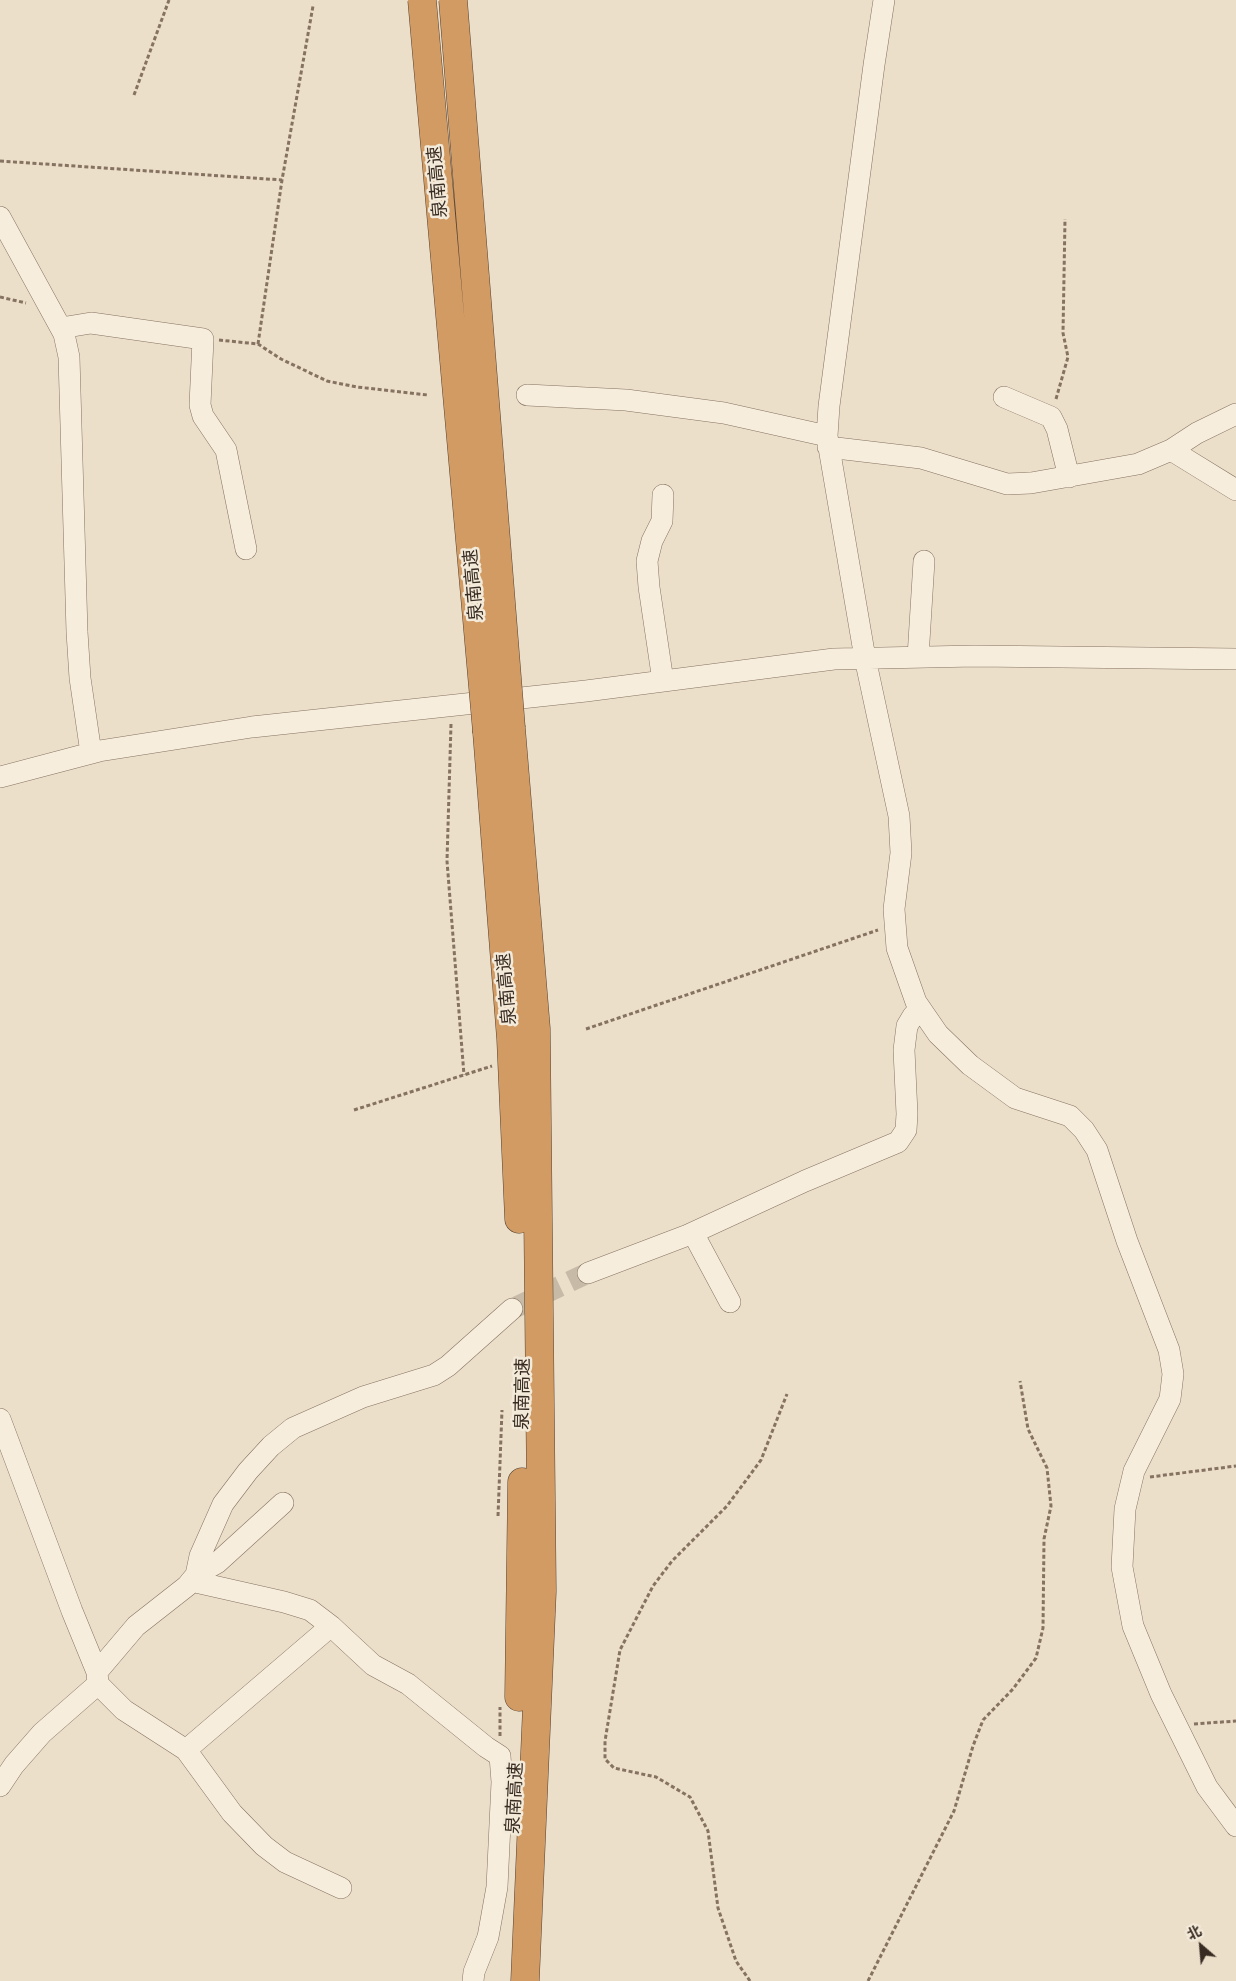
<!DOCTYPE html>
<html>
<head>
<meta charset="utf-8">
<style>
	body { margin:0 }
	#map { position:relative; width:1236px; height:1981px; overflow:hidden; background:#ebdfca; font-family:Lora,"Noto Sans SC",serif }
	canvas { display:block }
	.north { position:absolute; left:1176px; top:1921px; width:50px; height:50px; -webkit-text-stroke:4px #f3ead9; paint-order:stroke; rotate:333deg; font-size:14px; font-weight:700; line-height:20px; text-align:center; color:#382b22 }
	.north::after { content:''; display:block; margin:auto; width:18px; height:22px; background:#382b22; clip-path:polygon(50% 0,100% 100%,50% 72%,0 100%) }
</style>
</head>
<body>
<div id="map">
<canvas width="1236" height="1981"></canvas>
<div class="north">北</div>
</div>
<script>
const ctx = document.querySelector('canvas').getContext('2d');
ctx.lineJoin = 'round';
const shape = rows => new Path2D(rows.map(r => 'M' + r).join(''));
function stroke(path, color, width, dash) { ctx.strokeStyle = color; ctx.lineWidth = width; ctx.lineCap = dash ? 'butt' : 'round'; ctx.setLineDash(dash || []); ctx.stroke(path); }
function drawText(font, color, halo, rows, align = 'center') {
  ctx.font = font + ' Lora,"Noto Sans SC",serif'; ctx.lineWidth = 5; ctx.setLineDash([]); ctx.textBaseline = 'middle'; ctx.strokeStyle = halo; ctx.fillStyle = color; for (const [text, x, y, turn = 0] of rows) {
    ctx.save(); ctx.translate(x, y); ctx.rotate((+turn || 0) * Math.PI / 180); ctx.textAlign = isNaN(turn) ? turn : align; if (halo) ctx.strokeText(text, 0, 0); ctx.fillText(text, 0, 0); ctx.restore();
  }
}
stroke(shape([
	[512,1309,588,1273]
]), '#c7bba8', 21, [21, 11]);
const minor = shape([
	[884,0,874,65,829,406,827,436,865,658,899,816,901,853,894,909,897,948,916,1002,938,1034,970,1065,1015,1098,1070,1116,1084,1130,1097,1150,1127,1241,1169,1350,1173,1374,1170,1399,1134,1471,1125,1509,1122,1567,1133,1626,1161,1694,1207,1787,1236,1826],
	[0,217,64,334,69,357,77,632,80,678,91,753],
	[61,328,91,323,203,339,200,405,203,416,226,450,246,549],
	[527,395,626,400,724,413,827,436],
	[1004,397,1051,417,1057,429,1069,477],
	[828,447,921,458,1007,484,1031,483,1138,464,1171,450,1197,433,1236,414],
	[1171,450,1236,490],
	[663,495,662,521,652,541,647,561,649,587,663,681],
	[918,657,924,561],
	[0,777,99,751,252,727,586,691,834,659,975,656,1236,659],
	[693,1233,730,1302],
	[588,1273,688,1235,805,1181,898,1142,906,1130,907,1114,904,1050,907,1026,913,1016,920,1008],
	[0,1419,72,1611,97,1672,98,1684,124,1710,186,1750,232,1813,264,1846,285,1862,341,1888],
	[196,1575,217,1563,283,1503],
	[191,1581,284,1602,310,1610,331,1626,373,1665,408,1684,486,1747,500,1756,502,1782,497,1887,488,1937,474,1972,473,1981],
	[97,1672,136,1626,187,1586,196,1575,200,1556,223,1504,248,1471,271,1446,293,1428,363,1397,434,1375,448,1366,512,1309],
	[186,1750,331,1626],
	[0,1786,14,1765,42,1733,98,1684]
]);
const highway = shape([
	[511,728,536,1029,542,1591,525,1981],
	[487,732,511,1039,519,1219],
	[519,1697,522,1482]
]);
stroke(minor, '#867260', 22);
stroke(highway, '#544133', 29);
stroke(shape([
	[134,95,169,0],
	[0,161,282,180],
	[0,297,26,303],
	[219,340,258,344,281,359,327,381,357,387,428,395],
	[258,344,282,180,313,6],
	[1056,399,1068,357,1063,333,1065,219],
	[451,724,447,861,464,1075],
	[586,1029,878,930],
	[354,1110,492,1066],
	[1150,1477,1236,1466],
	[498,1516,502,1410],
	[1194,1724,1236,1721],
	[500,1736,500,1707],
	[750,1981,736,1961,718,1908,708,1831,690,1797,656,1777,614,1768,605,1759,605,1741,620,1650,653,1586,672,1561,727,1506,761,1460,787,1394],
	[868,1981,954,1811,973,1746,983,1720,1013,1689,1036,1658,1043,1628,1044,1539,1051,1506,1047,1468,1028,1429,1020,1381]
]), '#867260', 3, [4, 2.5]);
stroke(minor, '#f6eddc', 21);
stroke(highway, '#d19b63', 28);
const highwayBridge = shape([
	[422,0,487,732],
	[453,0,511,728]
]);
stroke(highwayBridge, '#544133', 29, []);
stroke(highwayBridge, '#d19b63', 28);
drawText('18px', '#382b22', '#f3ead9', [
	["泉南高速",438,182,-95],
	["泉南高速",474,585,-95],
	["泉南高速",507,989,-95],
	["泉南高速",523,1394,-89],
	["泉南高速",515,1798,-87]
]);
</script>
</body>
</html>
